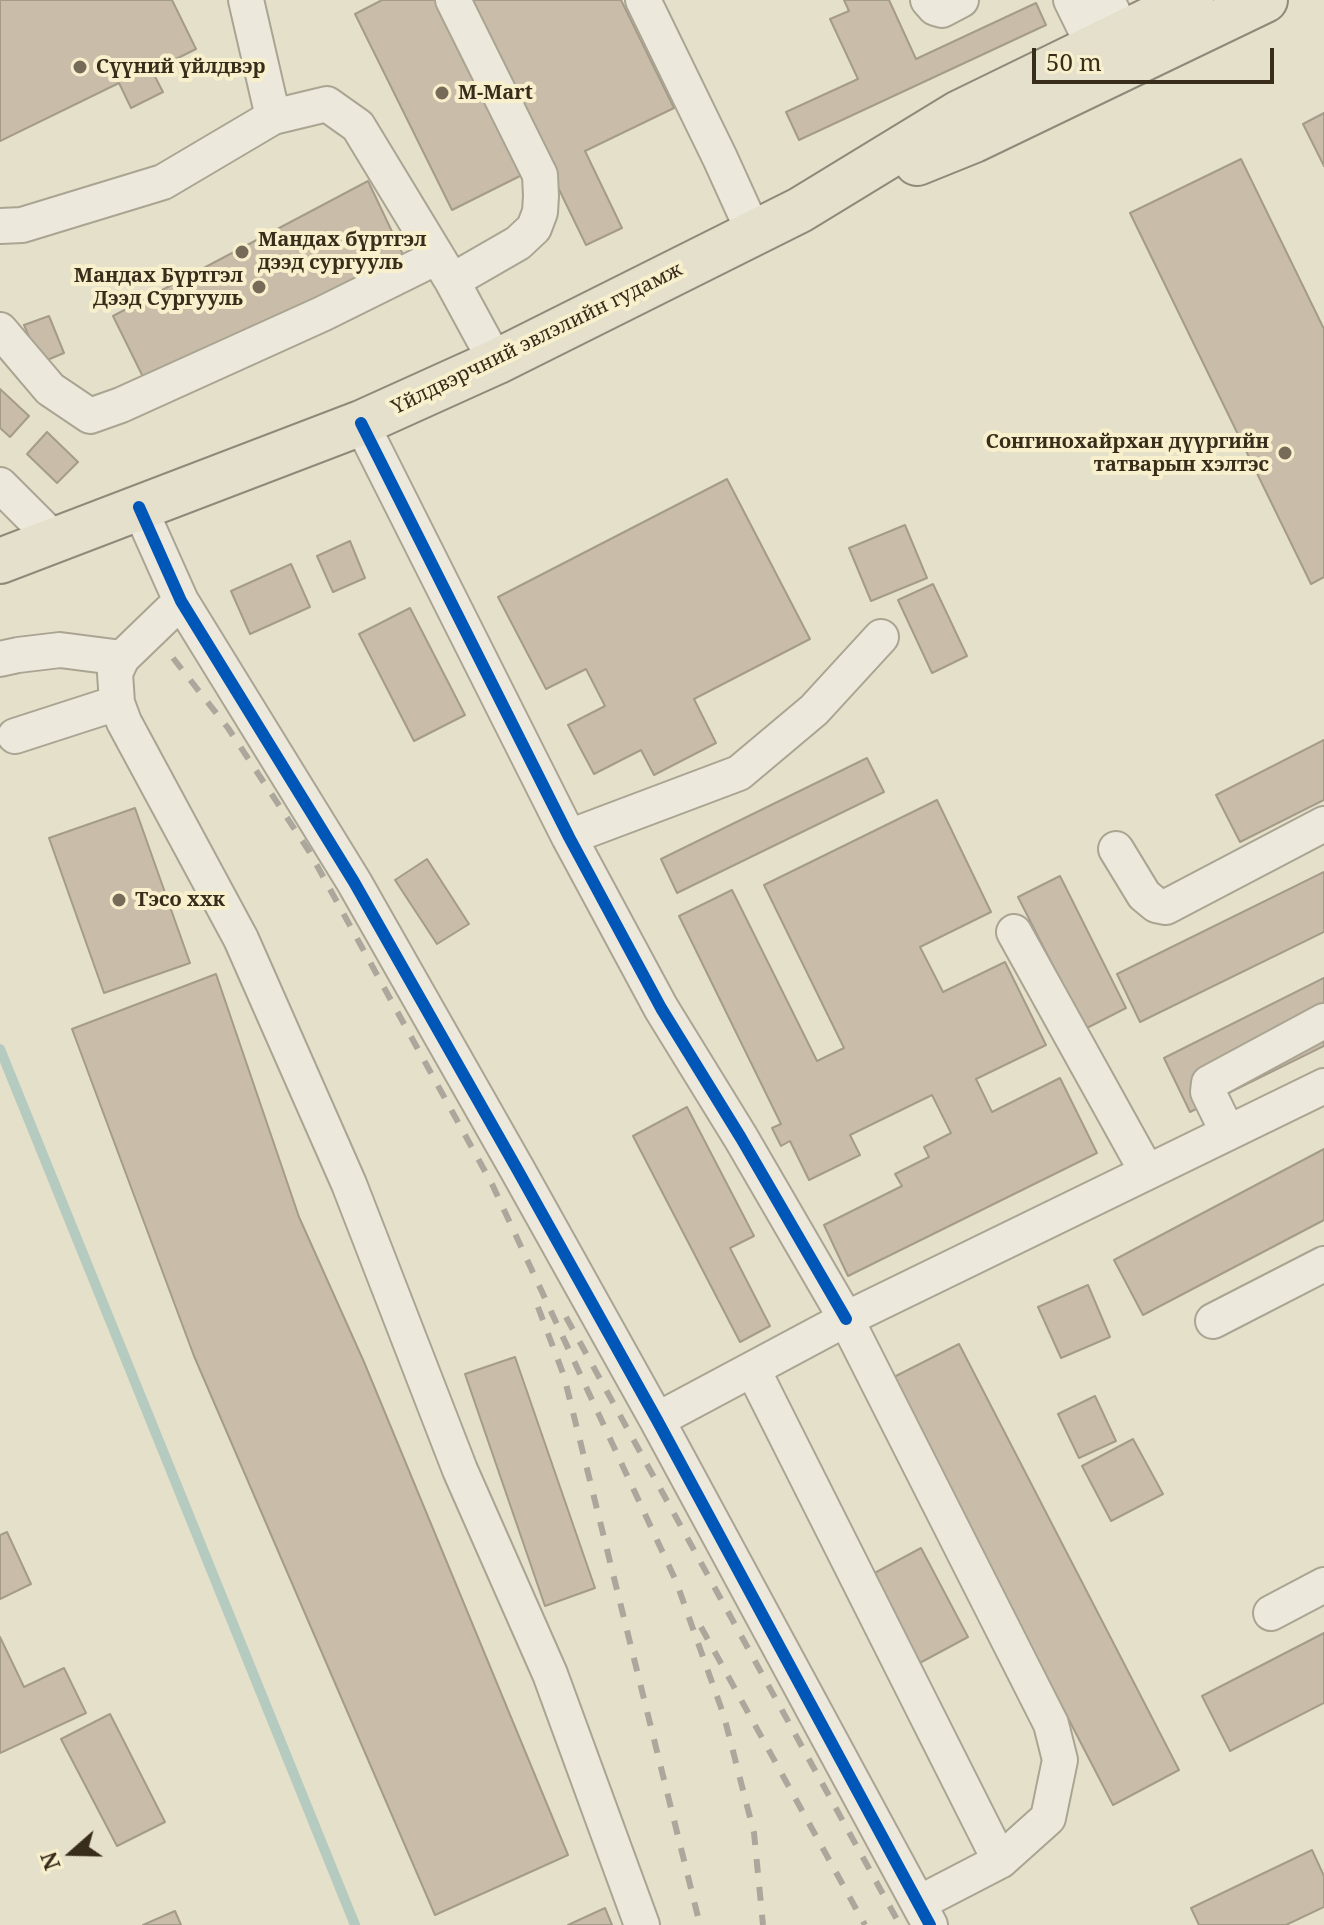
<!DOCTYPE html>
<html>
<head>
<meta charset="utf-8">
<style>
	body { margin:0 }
	#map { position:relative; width:1324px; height:1925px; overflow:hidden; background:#e5e0c9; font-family:"Noto Serif",serif }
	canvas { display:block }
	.north { position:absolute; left:32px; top:1813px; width:80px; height:80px; -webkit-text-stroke:6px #f8f0cd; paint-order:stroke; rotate:250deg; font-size:22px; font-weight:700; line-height:32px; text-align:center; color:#382c1b }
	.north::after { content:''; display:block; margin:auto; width:28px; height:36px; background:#382c1b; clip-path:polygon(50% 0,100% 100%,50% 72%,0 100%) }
	.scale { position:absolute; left:1032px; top:48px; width:242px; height:36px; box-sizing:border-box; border:4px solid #382c1b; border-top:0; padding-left:10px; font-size:24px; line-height:28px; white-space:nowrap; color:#382c1b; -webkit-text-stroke:6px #f8f0cd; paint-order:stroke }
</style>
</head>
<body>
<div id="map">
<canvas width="1324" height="1925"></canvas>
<div class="north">N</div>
<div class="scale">50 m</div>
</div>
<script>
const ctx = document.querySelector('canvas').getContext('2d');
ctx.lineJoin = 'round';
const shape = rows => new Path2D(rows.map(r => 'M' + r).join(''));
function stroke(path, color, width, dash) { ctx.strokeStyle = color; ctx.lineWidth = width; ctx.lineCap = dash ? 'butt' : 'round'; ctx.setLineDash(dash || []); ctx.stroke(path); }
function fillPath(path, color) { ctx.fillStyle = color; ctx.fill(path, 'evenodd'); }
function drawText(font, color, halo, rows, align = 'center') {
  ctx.font = font + ' "Noto Serif",serif'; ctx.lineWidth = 8; ctx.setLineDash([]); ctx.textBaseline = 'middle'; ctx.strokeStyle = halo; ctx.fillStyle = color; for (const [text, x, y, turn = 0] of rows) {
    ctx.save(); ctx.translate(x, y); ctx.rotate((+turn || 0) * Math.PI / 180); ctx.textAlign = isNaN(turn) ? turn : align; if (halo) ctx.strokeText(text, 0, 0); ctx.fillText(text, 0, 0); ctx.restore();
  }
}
stroke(shape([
	[0,1049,355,1925]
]), '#b5cbc0', 10);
const building = shape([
	[0,0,172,0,196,49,152,71,163,92,131,108,119,83,0,141,0,0],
	[382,0,443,0,528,172,452,210,355,14,382,0],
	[467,0,621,0,674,108,585,151,622,228,586,245,467,0],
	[844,0,889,0,916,59,1036,3,1046,25,799,140,786,112,858,79,830,19,849,11,844,0],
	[1324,113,1324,166,1303,124,1324,113],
	[1241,159,1324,329,1324,577,1311,584,1130,213,1241,159],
	[368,181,405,259,148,387,113,316,368,181],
	[49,316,64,353,40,363,24,325,49,316],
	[0,389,29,416,10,437,0,428,0,389],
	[47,432,78,462,57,483,27,454,47,432],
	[727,479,810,639,694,699,716,743,654,775,641,750,594,774,568,725,605,706,586,669,546,689,498,597,727,479],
	[905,525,927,578,871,601,849,548,905,525],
	[350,541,365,578,333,592,317,556,350,541],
	[291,564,310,607,250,634,231,591,291,564],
	[933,584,967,656,932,673,898,600,933,584],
	[410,608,465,715,414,741,359,634,410,608],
	[1324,740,1324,800,1240,842,1216,795,1324,740],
	[867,758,884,792,677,893,661,859,867,758],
	[937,800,991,912,920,947,943,992,1005,962,1046,1045,976,1079,992,1112,1060,1078,1097,1153,848,1276,824,1225,902,1186,895,1174,929,1157,924,1147,951,1133,932,1095,850,1135,860,1155,809,1180,790,1141,781,1146,772,1128,781,1124,679,916,732,890,817,1061,844,1048,764,885,937,800],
	[135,808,190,963,104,993,49,838,135,808],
	[427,859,469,924,437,944,395,880,427,859],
	[1324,872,1324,932,1140,1022,1117,974,1324,872],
	[1060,876,1126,1008,1085,1029,1018,897,1060,876],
	[216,974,299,1217,364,1362,568,1855,435,1915,194,1356,72,1029,216,974],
	[1324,978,1324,1046,1190,1112,1164,1058,1324,978],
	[687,1107,754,1236,730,1248,770,1326,740,1342,633,1136,687,1107],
	[1324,1149,1324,1220,1143,1315,1114,1260,1324,1149],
	[1088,1285,1110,1337,1061,1358,1038,1307,1088,1285],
	[959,1344,1179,1770,1113,1805,892,1378,959,1344],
	[515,1357,595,1588,545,1606,465,1374,515,1357],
	[1095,1396,1116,1441,1079,1458,1058,1414,1095,1396],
	[1133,1439,1163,1494,1111,1521,1082,1466,1133,1439],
	[7,1532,31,1584,0,1599,0,1535,7,1532],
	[921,1548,968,1637,916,1665,869,1576,921,1548],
	[1324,1633,1324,1703,1230,1751,1202,1696,1324,1633],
	[0,1637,24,1687,64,1668,86,1713,0,1753,0,1637],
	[110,1714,165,1822,117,1846,61,1739,110,1714],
	[1312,1850,1324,1876,1324,1907,1286,1925,1199,1925,1191,1908,1312,1850],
	[605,1908,612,1925,568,1925,605,1908],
	[175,1911,181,1925,143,1925,175,1911]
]);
fillPath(building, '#c9bda9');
stroke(building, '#a59b89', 2);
const minor = shape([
	[246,0,273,117],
	[643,0,720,158,754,233],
	[928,0,935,8,942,10,961,0],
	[1071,0,1094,47],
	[1107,0,1123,33],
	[0,226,22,225,163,182,273,117,327,104,358,126,452,281,496,362],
	[452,281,518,243,534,228,540,212,541,196,540,175,453,0],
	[0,330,50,389,90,416,121,405,322,314,437,257],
	[361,423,569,837,661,1008,741,1138,846,1319,1051,1724,1060,1760,1048,1818,1000,1861,919,1903],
	[0,485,55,540],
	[139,507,181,601,354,882,517,1169,657,1420,930,1925],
	[181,601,122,658,115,673,117,703,124,722,241,939,349,1184,460,1470,550,1674,642,1925],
	[0,659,18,655,60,650,122,658],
	[15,736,117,703],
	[569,837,739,773,814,710,881,637],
	[1116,849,1144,895,1156,905,1166,907,1324,824],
	[1014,932,1147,1172],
	[1228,1133,1208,1092,1209,1083,1324,1021],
	[1213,1321,1324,1264],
	[753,1370,1000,1861],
	[657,1420,846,1319,1324,1086],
	[1271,1613,1324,1585]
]);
const major = shape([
	[917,163,974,140,1265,0],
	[0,561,361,423,496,362,800,210,959,113,1191,0]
]);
stroke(minor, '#aaa493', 38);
stroke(major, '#8f897a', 48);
stroke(minor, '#ece8db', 34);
stroke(major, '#e4e0cc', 44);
stroke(shape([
	[173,658,228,728,309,851,492,1184,676,1581,724,1716,754,1833,763,1925],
	[538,1307,564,1376,700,1925],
	[566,1317,900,1925],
	[701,1627,865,1925]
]), '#aba79c', 6, [14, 14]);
stroke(shape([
	[361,423,569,837,661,1008,741,1138,846,1319],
	[139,507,181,601,354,882,517,1169,657,1420,930,1925]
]), '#0057b8', 12);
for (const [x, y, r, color] of [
	[80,67,8,"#756b58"],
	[442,93,8,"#756b58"],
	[242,252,8,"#756b58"],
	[259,287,8,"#756b58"],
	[1285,453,8,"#756b58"],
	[119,900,8,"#756b58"]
]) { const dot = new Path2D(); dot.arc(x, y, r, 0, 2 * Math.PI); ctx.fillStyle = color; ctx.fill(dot); stroke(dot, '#f8f0cd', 3); }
drawText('bold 20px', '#382c1b', '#f8f0cd', [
	["Сүүний үйлдвэр",96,67],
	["M-Mart",458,93],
	["Мандах бүртгэл",258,240],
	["дээд сургууль",258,263],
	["Мандах Бүртгэл",243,276,"right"],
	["Дээд Сургууль",243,299,"right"],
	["Сонгинохайрхан дүүргийн",1269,442,"right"],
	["татварын хэлтэс",1269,465,"right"],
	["Тэсо ххк",135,900]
], 'left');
drawText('20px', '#382c1b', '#f8f0cd', [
	["Үйлдвэрчний эвлэлийн гудамж",537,339,-26]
]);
</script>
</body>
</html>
